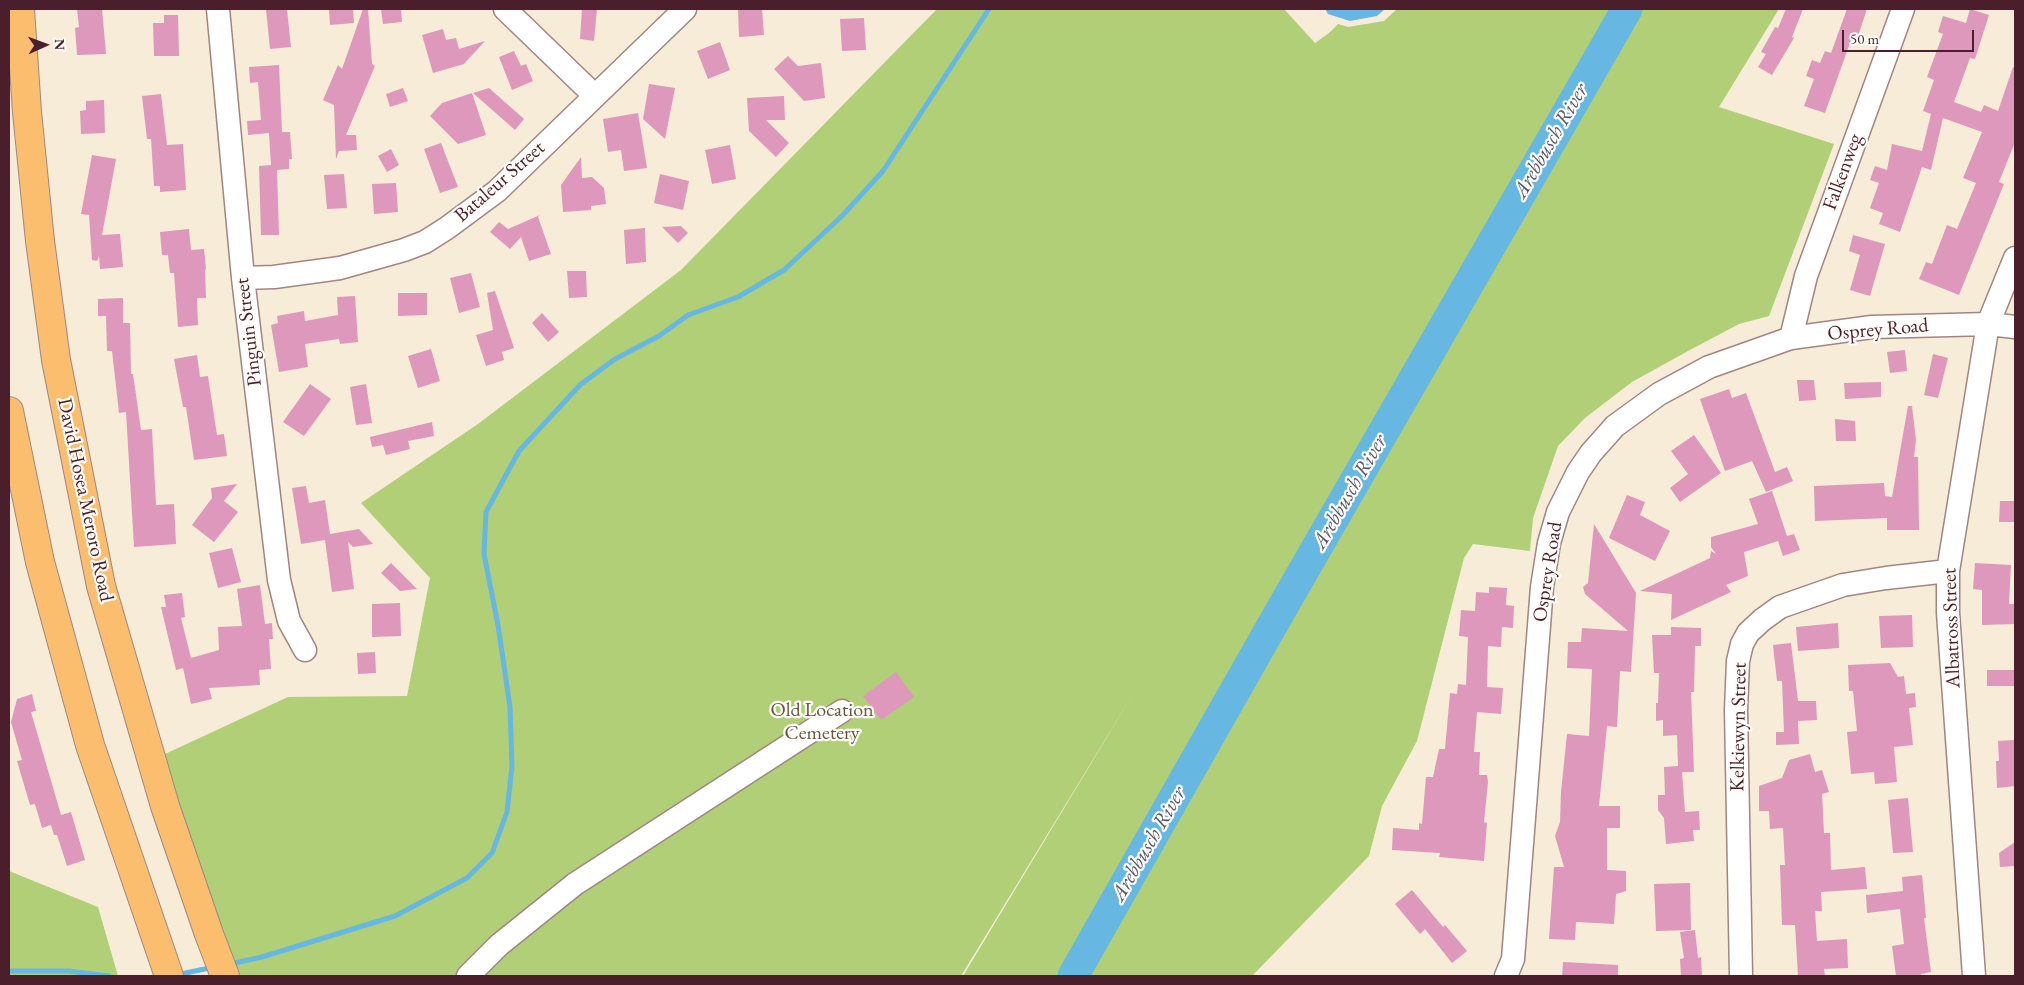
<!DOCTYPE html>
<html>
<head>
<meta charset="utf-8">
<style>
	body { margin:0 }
	#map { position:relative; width:2024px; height:985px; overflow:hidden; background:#f6ecd8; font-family:"EB Garamond",serif }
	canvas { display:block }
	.frame { position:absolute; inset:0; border:10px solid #4a1f2b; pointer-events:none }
	.north { position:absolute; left:20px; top:20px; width:50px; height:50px; -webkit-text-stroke:4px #fdfcf7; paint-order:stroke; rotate:88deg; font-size:14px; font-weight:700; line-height:20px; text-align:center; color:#4a1f2b }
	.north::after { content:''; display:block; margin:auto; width:18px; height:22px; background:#4a1f2b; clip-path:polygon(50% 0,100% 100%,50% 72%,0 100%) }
	.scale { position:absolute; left:1842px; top:30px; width:132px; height:22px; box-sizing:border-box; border:2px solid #4a1f2b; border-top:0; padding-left:6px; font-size:15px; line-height:18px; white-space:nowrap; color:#4a1f2b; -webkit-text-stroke:4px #fdfcf7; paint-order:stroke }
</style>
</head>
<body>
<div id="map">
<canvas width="2024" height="985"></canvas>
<div class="frame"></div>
<div class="north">N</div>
<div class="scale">50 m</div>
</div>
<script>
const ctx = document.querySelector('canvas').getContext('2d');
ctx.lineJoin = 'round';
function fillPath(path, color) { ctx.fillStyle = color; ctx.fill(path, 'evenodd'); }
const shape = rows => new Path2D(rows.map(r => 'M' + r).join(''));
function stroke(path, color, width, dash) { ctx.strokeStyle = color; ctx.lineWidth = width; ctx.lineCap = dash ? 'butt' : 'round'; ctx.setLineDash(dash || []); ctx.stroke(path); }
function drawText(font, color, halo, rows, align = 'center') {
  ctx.font = font + ' "EB Garamond",serif'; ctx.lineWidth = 4.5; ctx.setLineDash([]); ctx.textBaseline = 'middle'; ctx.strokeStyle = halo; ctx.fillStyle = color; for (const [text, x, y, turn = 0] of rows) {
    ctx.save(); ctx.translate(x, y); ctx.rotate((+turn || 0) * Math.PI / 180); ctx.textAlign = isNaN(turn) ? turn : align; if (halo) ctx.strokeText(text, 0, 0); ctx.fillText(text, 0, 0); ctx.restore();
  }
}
fillPath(shape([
	[937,9,1284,9,1315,43,1329,33,1338,24,1348,27,1384,21,1397,9,1779,9,1719,107,1834,144,1769,316,1739,324,1688,351,1632,382,1585,418,1558,446,1533,518,1530,551,1473,544,1464,558,1417,741,1382,806,1369,856,1252,976,963,976,1136,689,961,976,225,976,152,760,288,697,407,696,430,578,361,503,478,424,681,270],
	[9,871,98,907,118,976,9,976]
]), '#b0cf77');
fillPath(shape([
	[1325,9,1385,9,1377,16,1350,21,1328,14]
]), '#66b7e1');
stroke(shape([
	[230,964,262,957,395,916,467,878,492,853,507,812,512,766,510,707,498,625,484,554,486,512,519,451,580,385,615,359,659,336,688,315,738,297,784,270,842,216,883,171,989,9],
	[9,971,68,971,109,976],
	[176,975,214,967]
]), '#66b7e1', 5);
stroke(shape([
	[1073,976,1282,608,1627,9]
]), '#66b7e1', 31);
fillPath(shape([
	[77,9,102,9,106,54,77,55,75,28,79,27],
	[266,9,287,9,291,47,270,49],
	[329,9,353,9,354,23,330,25],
	[363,9,368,9,372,64,375,66,346,135,356,135,357,150,339,151,336,159,334,105,323,100,338,65,342,69],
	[381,9,401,9,402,22,383,24],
	[582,9,597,9,594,41,580,39],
	[738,9,762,9,764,35,739,37],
	[1786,9,1803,9,1792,37,1794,38,1772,75,1758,67,1766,54,1761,52,1775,27,1778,28],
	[1847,9,1867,9,1856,42,1851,40,1825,113,1804,106,1814,79,1806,76,1812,60,1820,63,1825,51,1831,53],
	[1970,9,1989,15,1975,59,1970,58,1954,102,1981,112,1984,105,1998,111,2013,67,2015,68,2015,142,1999,182,2004,184,1959,295,1919,279,1926,262,1932,264,1947,225,1957,229,1976,183,1963,178,1982,132,1943,118,1931,170,1922,167,1900,232,1879,224,1883,213,1870,208,1879,183,1870,180,1875,166,1887,170,1892,144,1922,151,1931,114,1923,111,1934,80,1927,77,1943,34,1938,32,1943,16,1966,23],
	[164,15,178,15,179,56,154,56,153,23,164,23],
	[864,18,866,50,842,51,840,19],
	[443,29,446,40,456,38,459,49,485,41,464,64,433,73,422,35],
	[720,42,730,70,708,79,697,51],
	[514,51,521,66,526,64,533,81,512,90,499,57],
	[788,56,798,66,821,63,825,98,804,101,774,69],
	[279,65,282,132,290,132,292,159,289,159,289,169,277,170,279,235,261,235,259,166,271,165,269,133,248,135,247,121,261,120,258,82,250,83,249,67],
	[649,84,675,88,665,139,643,119],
	[403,88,408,101,390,107,386,94],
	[489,88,524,119,515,130,473,93],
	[472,93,486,135,458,144,430,116,442,103],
	[161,94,167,145,183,144,186,190,160,192,160,186,154,186,151,139,147,139,142,96],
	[784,96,785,120,766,120,789,143,776,157,749,131,747,98],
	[104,100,105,133,81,134,80,111,86,110,86,101],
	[638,113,647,168,624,171,621,150,608,152,603,119],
	[441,143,458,187,440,193,424,149],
	[730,145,736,179,712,184,705,150],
	[391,149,399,165,387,172,378,156],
	[92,155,116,159,102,235,120,234,123,267,100,269,99,256,97,261,92,260,89,215,81,214],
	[581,157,582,178,592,177,604,188,606,204,591,206,591,210,563,212,561,185],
	[344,174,347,208,327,209,324,175],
	[660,174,689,181,683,210,654,203],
	[396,183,398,212,374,214,372,184],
	[540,215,538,217,551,254,529,261,521,237,510,249,490,232,499,222,508,229],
	[681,226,688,233,678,243,662,227],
	[645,228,646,262,626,264,624,230],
	[189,229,191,250,204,249,206,269,205,270,206,298,197,298,198,325,178,327,174,273,170,273,168,255,162,255,160,232],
	[1853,235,1885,244,1870,296,1850,290,1860,255,1849,251],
	[567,271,586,271,587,297,569,298],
	[471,273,480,307,459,313,450,278],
	[495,291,514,348,502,352,504,360,486,366,476,335,493,330,487,293],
	[398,293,427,293,427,315,398,316],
	[355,296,358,342,340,344,339,339,305,344,308,367,279,372,271,325,278,323,277,316,304,311,305,321,338,315,337,297],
	[123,298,123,323,130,323,131,374,133,374,141,430,152,429,156,505,174,504,176,544,134,547,126,412,119,413,112,351,107,351,106,316,98,316,98,299],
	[542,313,559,332,548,342,532,323],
	[431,349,440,381,418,388,408,356],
	[1905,350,1907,371,1890,373,1887,352],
	[1933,354,1948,358,1938,398,1924,395],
	[197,355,200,377,208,376,217,435,224,434,227,456,194,460,186,407,183,407,174,359],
	[1797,380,1814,380,1816,400,1799,401],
	[1881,382,1881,397,1845,399,1844,383],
	[310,384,331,399,304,436,283,422],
	[366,384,372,423,356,425,350,387],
	[1729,389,1732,398,1746,393,1775,472,1787,467,1793,481,1766,492,1752,461,1725,471,1700,399],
	[1908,406,1912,406,1916,440,1914,457,1918,457,1919,530,1887,530,1887,518,1815,521,1814,486,1884,483,1885,496,1892,497],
	[1835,419,1855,421,1856,441,1836,441],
	[432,422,434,436,408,441,410,449,386,455,383,445,372,447,370,437],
	[1694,435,1721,473,1680,502,1670,488,1688,474,1671,451],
	[237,484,224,501,238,512,214,542,192,525,212,498,211,488],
	[306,486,309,503,325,500,330,534,359,529,373,544,353,547,348,542,354,589,332,592,325,540,301,544,292,488],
	[1772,491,1787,536,1794,534,1800,550,1783,556,1778,541,1744,552,1748,576,1726,585,1731,592,1671,620,1672,594,1640,591,1710,558,1711,551,1716,554,1711,547,1711,537,1758,524,1749,499],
	[1627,495,1645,502,1640,515,1670,531,1655,561,1609,538],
	[2000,501,2015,501,2015,522,1999,522],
	[1594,524,1636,593,1631,672,1620,671,1617,727,1607,726,1599,806,1620,806,1620,828,1607,828,1607,870,1626,871,1626,891,1616,894,1614,924,1576,922,1575,940,1549,939,1554,867,1564,867,1555,836,1560,822,1561,792,1567,734,1589,736,1592,669,1567,668,1568,642,1581,642,1582,628,1628,631,1585,594,1583,587,1588,583],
	[232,548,241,582,218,588,209,553],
	[391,563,417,589,400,591,381,573],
	[1975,563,2011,565,2009,604,2015,604,2015,624,1982,625,1982,590,1973,589],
	[260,585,265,624,272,623,273,639,269,639,271,669,259,670,260,685,209,688,212,699,191,704,183,668,176,670,161,607,166,607,164,595,182,593,185,617,181,618,191,658,219,650,218,627,242,626,237,589],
	[1489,587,1507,588,1506,605,1514,606,1513,628,1502,627,1501,647,1488,646,1487,687,1503,688,1501,714,1477,712,1474,752,1480,752,1479,775,1487,775,1488,782,1484,822,1487,823,1484,861,1439,857,1440,853,1392,850,1393,828,1419,830,1419,823,1422,824,1426,777,1433,777,1439,749,1445,749,1450,693,1457,694,1458,684,1466,685,1468,637,1459,636,1461,610,1475,611,1476,592,1489,593],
	[400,603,401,636,372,637,372,604],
	[1912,615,1913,647,1881,648,1879,616],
	[1838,623,1839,648,1798,651,1796,627],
	[1671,627,1701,628,1701,646,1695,646,1694,692,1691,692,1694,772,1682,772,1685,812,1699,811,1700,830,1693,830,1694,841,1666,844,1664,818,1658,810,1658,795,1665,795,1664,767,1678,766,1677,735,1663,736,1663,720,1656,721,1656,703,1658,703,1659,673,1654,673,1652,635,1671,635],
	[1791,643,1798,701,1816,701,1817,720,1798,721,1799,744,1776,745,1776,732,1784,732,1782,681,1777,681,1773,645],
	[375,652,376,673,358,674,357,653],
	[1890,663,1898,677,1904,676,1906,694,1915,693,1916,707,1909,708,1913,745,1894,747,1897,782,1875,784,1874,772,1851,774,1847,732,1857,731,1853,691,1849,691,1848,665],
	[1987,670,2015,670,2015,686,1987,686],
	[896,672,914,697,881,720,863,696],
	[32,694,36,711,31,712,61,815,71,812,85,860,67,866,57,835,54,835,51,825,42,828,35,804,30,805,17,761,22,760,11,722,17,699],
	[2015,740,2015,786,1997,788,1996,761,1999,761,1998,741],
	[1810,754,1815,772,1822,770,1829,792,1822,794,1824,833,1830,833,1831,870,1865,867,1867,889,1821,892,1822,911,1815,911,1817,941,1847,939,1848,968,1824,969,1825,976,1798,976,1795,925,1782,925,1780,865,1785,865,1783,828,1770,829,1769,811,1759,811,1759,786,1782,778,1789,760],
	[1908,798,1913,852,1893,853,1888,800],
	[2015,842,2015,866,2000,867,1999,853],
	[1922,875,1926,918,1924,918,1931,972,1921,974,1921,976,1896,976,1892,946,1904,944,1900,909,1867,913,1866,895,1903,891,1902,877],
	[1690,883,1691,930,1656,931,1654,884],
	[1412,890,1443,927,1445,925,1467,951,1452,963,1425,929,1420,934,1395,904],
	[1695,930,1698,958,1701,957,1702,976,1681,976,1680,959,1684,958,1680,932],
	[1563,962,1618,965,1618,976,1562,976]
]), '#dd98bc');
const minor = shape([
	[218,9,243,278,279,580,289,621,305,650],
	[505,9,594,95],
	[243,278,274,277,340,268,404,250,425,242,447,228,497,191,685,9],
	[1791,338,1806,276,1903,9],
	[468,976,499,945,575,884,842,711],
	[1506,976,1513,959,1542,587,1549,543,1558,512,1578,472,1591,453,1615,426,1659,394,1709,367,1791,338,1872,327,1988,324,2015,327],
	[1741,976,1736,710,1738,661,1742,644,1748,633,1762,620,1780,607,1843,585,1886,578,1948,571],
	[1974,976,1948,613,1948,571,1988,324,2015,258]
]);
const major = shape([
	[20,9,27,112,40,241,56,360,101,586,165,806,209,934,225,976],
	[9,411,40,562,90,745,169,976]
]);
stroke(minor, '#a08682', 25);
stroke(major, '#a08682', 30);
stroke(minor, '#fff', 22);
stroke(major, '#fbbe6e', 28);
drawText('20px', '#4a1f2b', '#fdfcf7', [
	["Falkenweg",1843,172,-70],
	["Bataleur Street",500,182,-41],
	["Osprey Road",1878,330,-5],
	["Pinguin Street",249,332,-97],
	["David Hosea Meroro Road",85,500,78],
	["Osprey Road",1548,572,-81],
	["Albatross Street",1952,628,-92],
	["Kelkiewyn Street",1739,727,-89]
]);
drawText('20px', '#695442', '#fdfcf7', [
	["Old Location",822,711],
	["Cemetery",822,734]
]);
drawText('italic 21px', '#54546b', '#fdfcf7', [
	["Arebbusch River",1551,141,-60],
	["Arebbusch River",1350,492,-60],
	["Arebbusch River",1149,844,-60]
]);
</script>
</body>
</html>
